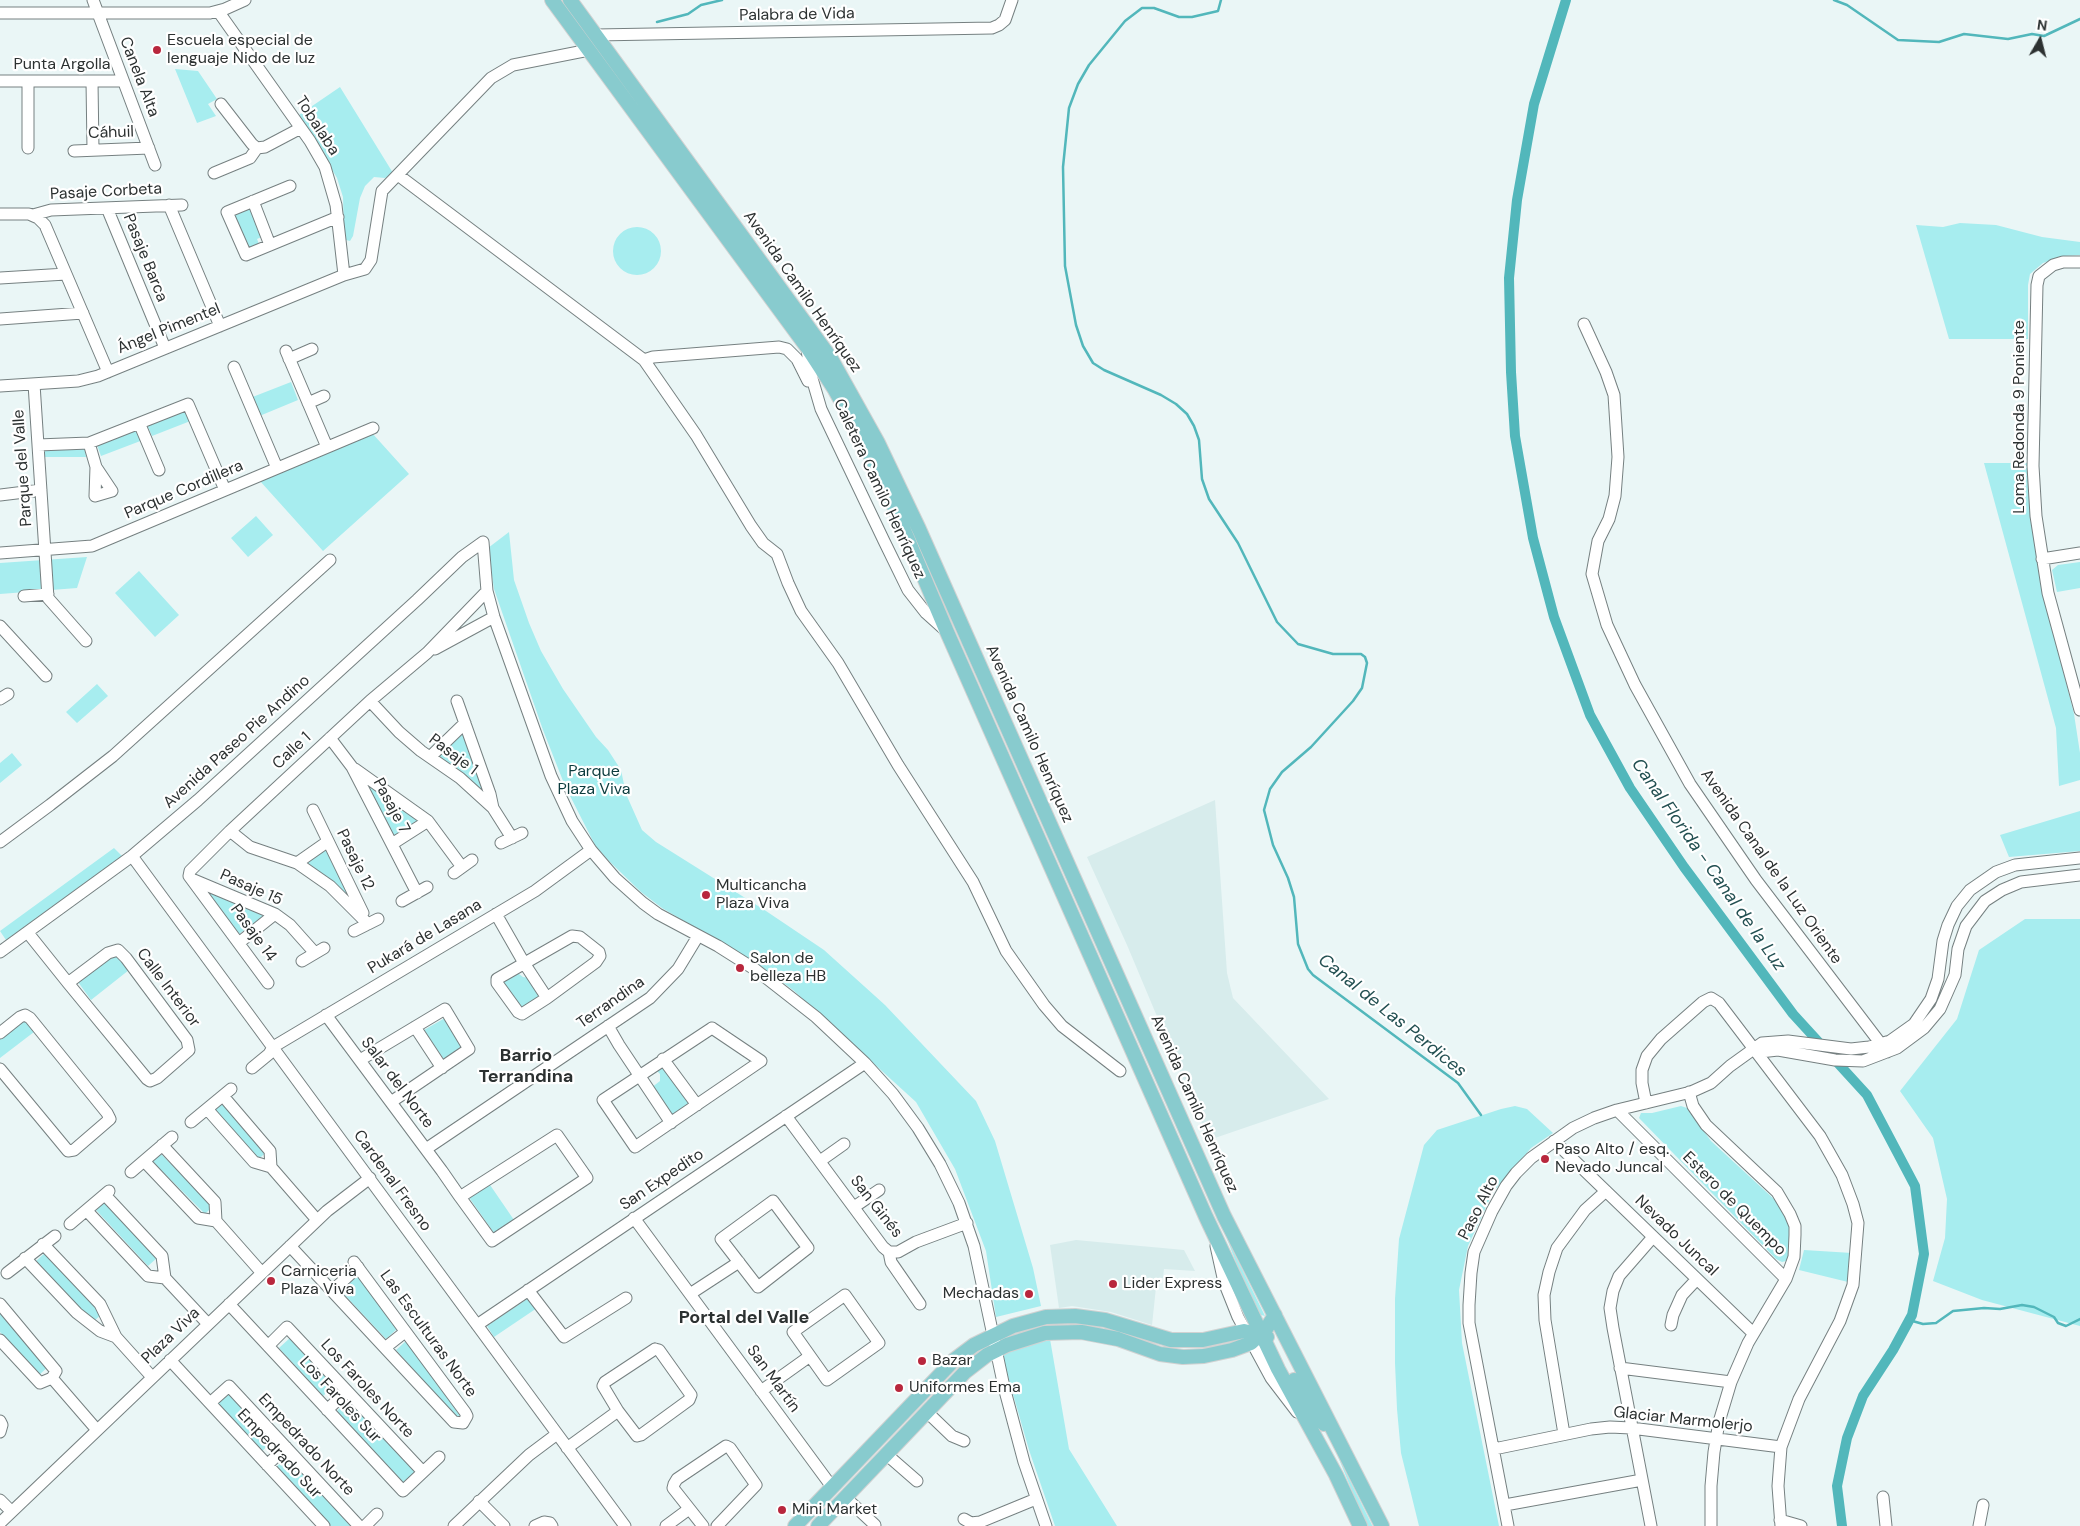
<!DOCTYPE html>
<html>
<head>
<meta charset="utf-8">
<style>
	body { margin:0 }
	#map { position:relative; width:2080px; height:1526px; overflow:hidden; background:#eaf6f6; font-family:"DM Sans",sans-serif }
	canvas { display:block }
	.north { position:absolute; left:2015px; top:15px; width:50px; height:50px; -webkit-text-stroke:4px #fff; paint-order:stroke; rotate:8deg; font-size:14px; font-weight:700; line-height:20px; text-align:center; color:#2c3131 }
	.north::after { content:''; display:block; margin:auto; width:18px; height:22px; background:#2c3131; clip-path:polygon(50% 0,100% 100%,50% 72%,0 100%) }
</style>
</head>
<body>
<div id="map">
<canvas width="2080" height="1526"></canvas>
<div class="north">N</div>
</div>
<script>
const ctx = document.querySelector('canvas').getContext('2d');
ctx.lineJoin = 'round';
function fillPath(path, color) { ctx.fillStyle = color; ctx.fill(path, 'evenodd'); }
const shape = rows => new Path2D(rows.map(r => 'M' + r).join(''));
function stroke(path, color, width, dash) { ctx.strokeStyle = color; ctx.lineWidth = width; ctx.lineCap = dash ? 'butt' : 'round'; ctx.setLineDash(dash || []); ctx.stroke(path); }
function drawText(font, color, halo, rows, align = 'center') {
  ctx.font = font + ' "DM Sans",sans-serif'; ctx.lineWidth = 4.5; ctx.setLineDash([]); ctx.textBaseline = 'middle'; ctx.strokeStyle = halo; ctx.fillStyle = color; for (const [text, x, y, turn = 0] of rows) {
    ctx.save(); ctx.translate(x, y); ctx.rotate((+turn || 0) * Math.PI / 180); ctx.textAlign = isNaN(turn) ? turn : align; if (halo) ctx.strokeText(text, 0, 0); ctx.fillText(text, 0, 0); ctx.restore();
  }
}
fillPath(shape([
	[1215,800,1227,973,1233,998,1329,1099,1209,1140,1127,945,1087,857],
	[1076,1240,1184,1250,1195,1271,1164,1269,1163,1278,1157,1278,1152,1325,1111,1312,1072,1306,1059,1308,1050,1245]
]), '#d7ecec');
fillPath(shape([
	[175,69,198,71,217,99,208,104,216,116,197,123],
	[340,87,393,173,385,178,374,177,365,186,360,198,353,236,350,241,346,240,344,233,343,197,337,178,299,115],
	[253,208,264,236,257,239,259,244,246,249,233,215],
	[1960,223,1996,225,2042,237,2080,242,2080,255,2064,256,2043,263,2030,274,2028,285,2028,339,1949,339,1916,225,1943,227],
	'613 251a24 24 0 1 1 48 0a24 24 0 1 1-48 0Z',
	[291,382,298,400,257,417,250,398],
	[189,409,193,420,152,436,147,425],
	[138,429,143,440,101,456,97,445],
	[372,433,409,474,323,551,260,481],
	[85,447,86,457,44,457,45,451,49,450],
	[1984,463,2028,463,2044,595,2074,714,2080,753,2080,780,2059,786,2056,728],
	[256,516,273,535,248,557,231,538],
	[509,532,514,580,529,623,541,651,563,689,596,737,608,750,621,770,626,794,642,830,656,842,766,911,824,950,885,1005,976,1101,995,1141,1033,1268,1041,1306,996,1317,986,1251,955,1169,916,1102,793,990,762,967,662,908,641,892,609,861,595,845,565,786,543,730,494,589,488,548],
	[87,557,77,588,0,594,0,563],
	[2080,562,2080,588,2057,592,2052,570,2058,565],
	[139,571,179,615,155,637,115,593],
	[97,684,108,696,77,723,66,712],
	[466,722,493,806,432,755],
	[12,753,22,765,0,783,0,763],
	[360,778,385,796,420,822,396,840],
	[2080,811,2080,851,2009,857,2000,835],
	[326,847,360,912,305,863],
	[114,848,122,856,6,940,0,931],
	[206,890,265,915,239,934],
	[2025,919,2080,919,2080,1326,1982,1300,1933,1281,1945,1238,1947,1199,1933,1138,1900,1091,1957,1019,1979,950],
	[114,956,118,957,129,970,91,1000,78,982],
	[515,971,523,977,529,978,542,996,519,1011,499,981],
	[445,1018,465,1047,445,1061,424,1030],
	[24,1020,34,1032,0,1058,0,1039],
	[663,1066,691,1103,670,1117,651,1088,660,1081,660,1074,656,1070],
	[221,1099,267,1152,257,1160,212,1107],
	[1515,1106,1527,1109,1553,1133,1531,1148,1493,1192,1468,1246,1459,1290,1462,1343,1499,1526,1419,1526,1401,1453,1397,1409,1395,1363,1395,1299,1399,1239,1424,1145,1437,1130,1501,1109],
	[1681,1106,1687,1108,1711,1141,1775,1200,1785,1216,1790,1230,1789,1256,1786,1261,1782,1262,1776,1259,1639,1118,1641,1113,1652,1113],
	[159,1152,213,1206,205,1214,151,1160],
	[488,1182,514,1220,494,1233,468,1196],
	[105,1202,157,1258,148,1266,96,1210],
	[1226,1236,1265,1316,1257,1314,1248,1295],
	[1804,1250,1852,1253,1848,1282,1799,1270],
	[46,1252,103,1313,93,1322,36,1261],
	[358,1274,398,1328,386,1339,340,1290],
	[530,1297,537,1308,494,1337,487,1326],
	[0,1312,49,1366,39,1375,0,1332],
	[291,1337,335,1385,323,1396,279,1348],
	[1050,1339,1069,1449,1117,1526,1055,1526,1029,1450,1001,1352],
	[406,1341,460,1416,457,1418,396,1350],
	[229,1392,273,1441,261,1452,217,1403],
	[349,1399,416,1471,402,1484,336,1412],
	[1337,1454,1372,1525,1373,1526,1366,1526],
	[289,1456,353,1526,328,1526,275,1468]
]), '#a7edef');
stroke(shape([
	[1221,0,1218,11,1192,17,1179,17,1154,8,1142,8,1125,21,1089,65,1078,84,1069,108,1063,167,1065,266,1076,325,1083,346,1093,363,1104,370,1161,395,1176,404,1187,414,1194,426,1199,440,1202,479,1209,499,1238,543,1277,622,1298,644,1333,654,1361,654,1365,657,1367,663,1362,688,1353,701,1311,747,1282,772,1270,789,1264,810,1273,845,1288,878,1294,897,1298,944,1308,969,1313,975,1458,1083,1481,1115],
	[1834,0,1847,5,1898,40,1939,42,1964,34,2008,39,2032,34,2044,36,2080,19],
	[657,22,688,14,701,5,722,0],
	[1909,1320,1923,1324,1936,1323,1953,1311,1984,1308,2000,1309,2022,1305,2034,1307,2054,1317,2058,1323,2066,1326,2080,1319]
]), '#52b7bb', 2.5);
stroke(shape([
	[1566,0,1534,104,1517,200,1509,278,1511,372,1515,436,1533,538,1554,617,1590,715,1630,788,1684,867,1793,1014,1867,1095,1915,1186,1924,1254,1912,1315,1893,1350,1863,1396,1847,1438,1837,1486,1842,1526]
]), '#52b7bb', 10);
const minor = shape([
	[93,0,155,165],
	[218,11,310,141,325,167,336,205,344,275],
	[0,13,210,13,225,9,245,0],
	[596,35,992,28,999,25,1005,20,1012,0],
	[0,81,123,81],
	[28,81,28,148],
	[92,81,93,150],
	[221,104,252,144,257,148,265,147,301,128],
	[74,151,149,148],
	[214,173,250,158,257,148],
	[398,175,644,360,696,435,751,526,763,543,777,554,788,583,801,611,838,663,898,765,973,882,1006,951,1044,1005,1062,1026,1120,1071],
	[290,186,227,212,246,255,338,217],
	[253,201,270,245],
	[169,205,220,326],
	[107,208,165,348],
	[0,214,29,214,38,218,45,225,108,372],
	[33,215,51,210,182,205],
	[2080,262,2063,262,2053,265,2039,276,2037,285,2033,466,2036,516,2048,593,2080,710],
	[0,278,66,274],
	[0,319,83,313],
	[1584,324,1606,372,1614,395,1618,457,1615,496,1609,519,1598,541,1592,574,1607,625,1635,685,1690,784,1756,880,1887,1052],
	[807,347,809,368,821,409,884,541,908,590,926,613,946,631],
	[286,351,327,447],
	[289,359,312,349],
	[644,360,653,357,779,347,787,349,797,359,808,381],
	[234,367,277,468],
	[34,384,48,598,86,641],
	[0,386,78,381,98,376,344,275,365,269,371,260,382,191,491,78,513,65,589,50],
	[308,403,324,396],
	[140,425,159,470],
	[89,443,96,467],
	[38,445,89,443,188,404,225,490],
	[96,467,112,491,95,496,96,467],
	[0,495,41,490],
	[483,542,487,591,494,617,551,776,572,821,591,850,615,878,643,903,658,914,718,946,756,970,816,1017,865,1063,893,1094,918,1128,940,1164,959,1203,974,1246,1004,1387,1024,1462,1046,1526],
	[0,553,92,546,373,428],
	[2042,559,2080,553],
	[24,596,48,594],
	[0,626,46,676],
	[435,649,494,617],
	[0,699,8,694],
	[370,701,399,732,421,751,460,778,493,808,512,838],
	[457,701,490,794,493,808],
	[330,738,352,767,417,893],
	[430,757,465,723],
	[355,769,428,821,462,867],
	[313,810,363,913],
	[230,831,250,847,297,863,330,886,368,924],
	[0,842,50,805,113,756,330,560],
	[501,843,522,833],
	[392,844,428,821],
	[132,856,625,1526],
	[297,863,327,842],
	[454,873,472,860],
	[194,880,275,914,290,925,315,953],
	[402,901,427,887],
	[496,914,524,963,547,998],
	[354,931,378,919],
	[28,933,68,983,147,1079,150,1081,157,1078,189,1050,187,1040,126,958,118,950,108,953,68,983],
	[572,936,580,937,599,952,600,956,596,962,547,998,522,1014,518,1012,497,983,497,979,572,936],
	[240,942,275,914],
	[0,952,132,856,198,800,417,600,462,557,483,542],
	[302,961,324,948],
	[268,983,189,876,190,871,230,831,370,701,427,653,487,591],
	[326,1015,442,1171,460,1197,492,1241,587,1178,557,1135,460,1197],
	[608,1026,619,1045,671,1123],
	[415,1027,442,1068],
	[712,1028,761,1061,635,1147,603,1100,712,1028],
	[0,1033,20,1017,25,1015,30,1018,107,1113,110,1119,74,1150,68,1151,0,1069],
	[1752,1049,1760,1052,1778,1050,1835,1060,1863,1061,1897,1048,1924,1028,1940,1009,1955,975,1958,949,1966,926,1985,901,2002,890,2021,882,2080,875],
	[663,1059,697,1105],
	[360,1060,445,1009,469,1049,391,1102],
	[252,1068,269,1054,273,1047,535,891,591,850],
	[1689,1092,1693,1106,1706,1125,1777,1192,1790,1214,1795,1226,1795,1235,1794,1257,1786,1279,1748,1343,1731,1382,1719,1422,1714,1452,1711,1486,1711,1526],
	[223,1096,270,1151,271,1167],
	[1646,1103,1642,1083,1642,1070,1647,1056,1661,1039,1703,1002,1711,998,1719,1003,1820,1136,1842,1175,1853,1204,1858,1223,1853,1285,1840,1321,1799,1399,1781,1447,1778,1486,1781,1526],
	[207,1109,254,1162,271,1167],
	[1617,1110,1786,1279],
	[786,1116,883,1247,889,1252,898,1252,916,1242,967,1223],
	[191,1122,231,1089],
	[1554,1141,1753,1333],
	[162,1145,215,1202,216,1221],
	[426,1149,650,998,678,969,698,936],
	[144,1161,198,1218,216,1221],
	[820,1161,844,1144],
	[271,1167,317,1220],
	[131,1172,172,1137],
	[105,1195,162,1256,165,1278],
	[773,1201,808,1248,758,1287,721,1239,773,1201],
	[854,1207,879,1190],
	[87,1211,148,1276,165,1278],
	[634,1218,832,1487],
	[216,1221,262,1273],
	[70,1224,109,1191],
	[43,1244,100,1304,116,1337,152,1377],
	[290,1246,454,1422,463,1423,467,1416,465,1412,354,1262],
	[1216,1246,1224,1282,1238,1317,1271,1378,1297,1412],
	[889,1252,891,1262,920,1304],
	[25,1258,77,1313,100,1331,116,1337],
	[7,1273,55,1236],
	[165,1278,208,1324],
	[528,1290,564,1337,626,1298],
	[332,1291,358,1267],
	[690,1294,739,1262],
	[845,1295,879,1343,827,1380,793,1332,845,1295],
	[0,1304,56,1371,52,1378],
	[229,1304,403,1491,439,1457],
	[477,1325,865,1063],
	[1671,1325,1673,1315,1682,1295,1697,1279],
	[0,1340,40,1383,52,1378],
	[268,1346,287,1327,423,1472],
	[386,1347,405,1332],
	[655,1349,659,1350,691,1395,689,1400,641,1435,637,1436,618,1411,603,1386,605,1382,655,1349],
	[170,1360,324,1526],
	[1620,1368,1731,1382],
	[52,1378,97,1430],
	[761,1391,810,1356],
	[210,1403,229,1386,359,1526],
	[327,1410,347,1391],
	[927,1412,952,1436,964,1441],
	[0,1421,2,1425,0,1432],
	[1564,1434,1545,1320,1544,1295,1549,1272,1557,1248,1585,1210,1606,1191],
	[567,1448,618,1411],
	[1494,1449,1591,1429,1610,1427,1631,1428,1781,1447],
	[886,1454,917,1481],
	[267,1465,286,1447],
	[845,1497,875,1525],
	[1883,1497,1886,1526],
	[0,1500,11,1511],
	[479,1501,504,1526],
	[1505,1505,1642,1480],
	[964,1519,971,1523,980,1522,1036,1499],
	[1780,1520,1801,1526],
	[0,1523,327,1211,370,1178],
	[365,1526,377,1514],
	[454,1526,529,1455,557,1434],
	[535,1526,544,1522,550,1523,552,1526],
	[666,1526,689,1509],
	[703,1526,673,1488,674,1484,677,1479,726,1446,730,1448,756,1485,717,1526],
	[1508,1526,1469,1323,1469,1305,1471,1273,1474,1252,1492,1211,1506,1186,1516,1173,1531,1158,1573,1128,1594,1118,1617,1110,1691,1092,1711,1083,1730,1066,1762,1043,1788,1041,1851,1049,1869,1047,1890,1041,1914,1024,1931,999,1938,979,1943,941,1948,925,1957,906,1970,890,1996,872,2015,865,2080,858],
	[1651,1526,1613,1328,1610,1308,1613,1291,1619,1276,1653,1237],
	[1979,1526,1983,1505]
]);
const major = shape([
	[552,0,807,347,835,390,859,433,884,483,947,632,1206,1217,1278,1369,1336,1475,1360,1526],
	[570,0,830,357,878,443,919,529,1224,1216,1382,1526],
	[1294,1380,1304,1398,1324,1424],
	[795,1526,954,1360,974,1345,1013,1326,1046,1317,1075,1316,1105,1320,1171,1340,1203,1340,1244,1331,1267,1337],
	[818,1526,965,1372,987,1355,1007,1345,1045,1333,1081,1332,1118,1339,1160,1354,1183,1357,1204,1356,1232,1350,1251,1343,1266,1329,1275,1315]
]);
stroke(minor, '#768081', 13);
stroke(major, '#d1d2d2', 16);
stroke(minor, '#fff', 11);
stroke(major, '#88cbce', 14);
for (const [x, y, r, color] of [
	[157,50,5,"#b8273d"],
	[706,895,5,"#b8273d"],
	[740,968,5,"#b8273d"],
	[1545,1159,5,"#b8273d"],
	[271,1281,5,"#b8273d"],
	[1113,1284,5,"#b8273d"],
	[1029,1294,5,"#b8273d"],
	[922,1361,5,"#b8273d"],
	[899,1388,5,"#b8273d"],
	[782,1510,5,"#b8273d"]
]) { const dot = new Path2D(); dot.arc(x, y, r, 0, 2 * Math.PI); ctx.fillStyle = color; ctx.fill(dot); stroke(dot, '#fff', 2); }
drawText('16px', '#2c3131', '#fff', [
	["Palabra de Vida",797,15,-1],
	["Punta Argolla",62,65],
	["Canela Alta",139,77,69],
	["Tobalaba",317,126,57],
	["Cáhuil",111,133,-2],
	["Pasaje Corbeta",106,192,-3],
	["Pasaje Barca",145,258,68],
	["Avenida Camilo Henríquez",802,292,55],
	["Ángel Pimentel",169,329,-22],
	["Loma Redonda 9 Poniente",2020,417,-90],
	["Parque del Valle",23,468,-94],
	["Caletera Camilo Henríquez",879,489,65],
	["Parque Cordillera",184,490,-23],
	["Avenida Camilo Henríquez",1029,734,66],
	["Avenida Paseo Pie Andino",237,742,-42],
	["Calle 1",292,751,-43],
	["Pasaje 1",453,755,37],
	["Pasaje 7",391,806,62],
	["Pasaje 12",355,860,64],
	["Avenida Canal de la Luz Oriente",1771,867,55],
	["Pasaje 15",251,888,24],
	["Pasaje 14",253,933,54],
	["Pukará de Lasana",425,937,-31],
	["Calle Interior",168,988,53],
	["Terrandina",611,1003,-35],
	["Salar del Norte",397,1083,53],
	["Avenida Camilo Henríquez",1194,1104,66],
	["San Expedito",662,1180,-34],
	["Cardenal Fresno",392,1181,54],
	["Estero de Quempo",1734,1204,45],
	["San Ginés",876,1207,52],
	["Paso Alto",1479,1208,-63],
	["Nevado Juncal",1676,1236,44],
	["Las Esculturas Norte",428,1334,54],
	["Plaza Viva",171,1336,-44],
	["San Martín",773,1379,54],
	["Los Faroles Norte",367,1389,47],
	["Los Faroles Sur",340,1400,47],
	["Glaciar Marmolerjo",1683,1420,6],
	["Empedrado Norte",306,1445,47],
	["Empedrado Sur",279,1454,47]
]);
drawText('16px', '#2c3131', '#fff', [
	["Escuela especial de",167,41],
	["lenguaje Nido de luz",167,59],
	["Multicancha",716,886],
	["Plaza Viva",716,904],
	["Salon de",750,959],
	["belleza HB",750,977],
	["Paso Alto / esq.",1555,1150],
	["Nevado Juncal",1555,1168],
	["Carniceria",281,1272],
	["Plaza Viva",281,1290],
	["Lider Express",1123,1284],
	["Mechadas",1019,1294,"right"],
	["Bazar",932,1361],
	["Uniformes Ema",909,1388],
	["Mini Market",792,1510]
], 'left');
drawText('16px', '#0c3c3e', '#fff', [
	["Parque",594,772],
	["Plaza Viva",594,790]
]);
drawText('italic 18px', '#235052', '#fff', [
	["Canal Florida - Canal de la Luz",1708,865,55],
	["Canal de Las Perdices",1392,1016,39]
]);
drawText('bold 18px', '#2c3131', '#fff', [
	["Barrio",526,1056],
	["Terrandina",526,1077],
	["Portal del Valle",744,1318]
]);
</script>
</body>
</html>
